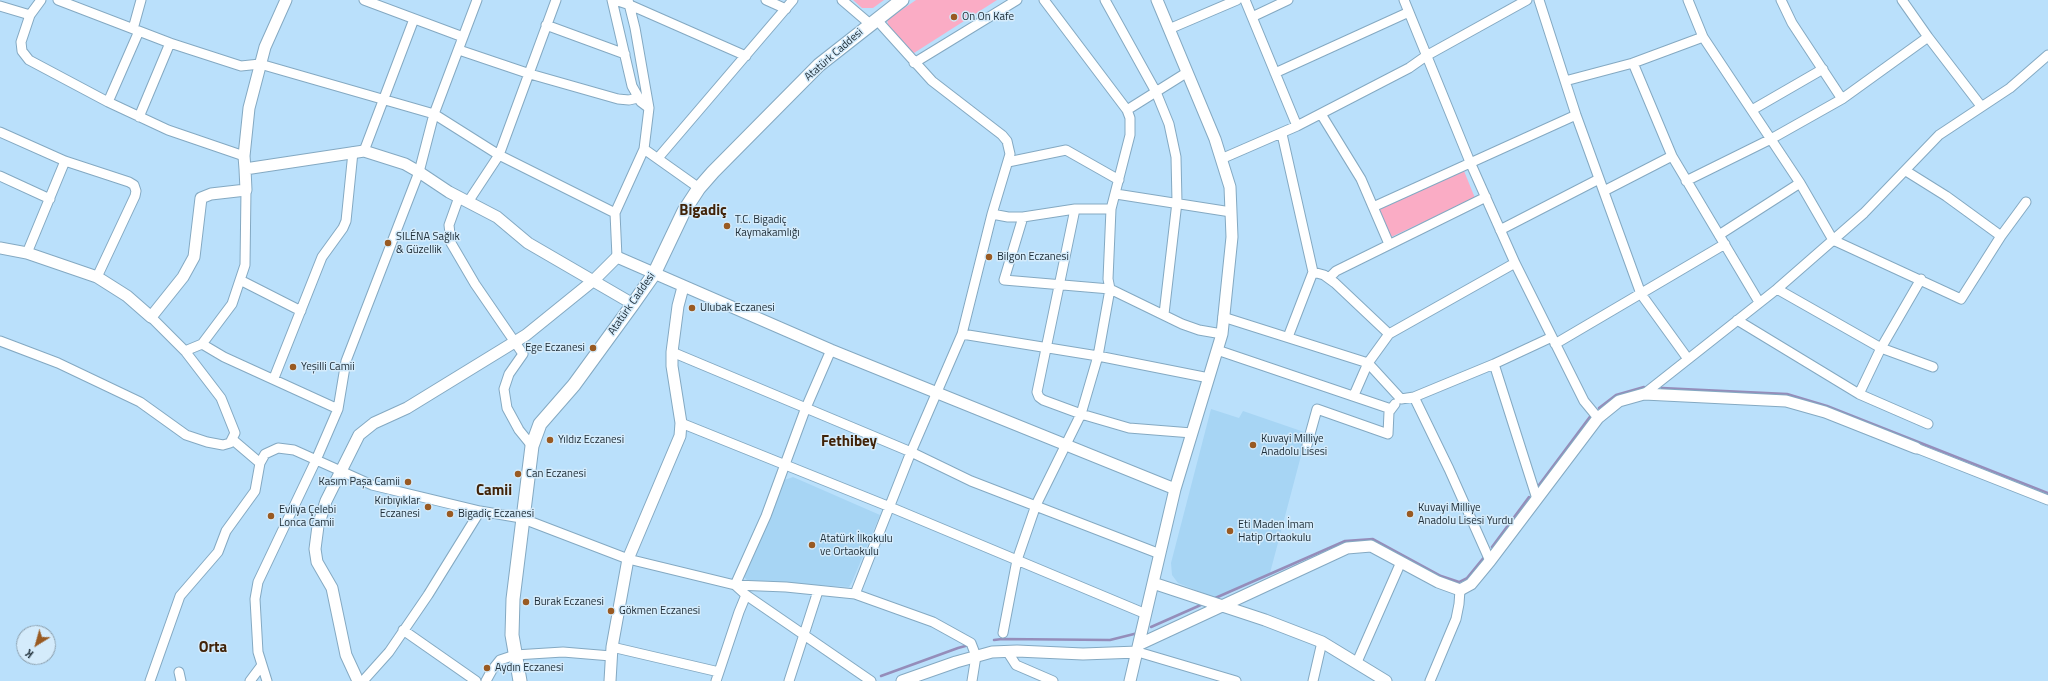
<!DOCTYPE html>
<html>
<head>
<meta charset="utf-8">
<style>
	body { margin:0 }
	#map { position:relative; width:2048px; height:681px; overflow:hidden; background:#bae0fb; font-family:"Titillium Web",sans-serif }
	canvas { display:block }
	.north { position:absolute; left:16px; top:625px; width:40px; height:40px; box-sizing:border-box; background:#d4ebfb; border:1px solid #8ca0ae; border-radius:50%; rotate:217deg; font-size:11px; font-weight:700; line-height:16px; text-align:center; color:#21303a }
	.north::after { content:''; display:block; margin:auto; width:14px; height:18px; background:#995a22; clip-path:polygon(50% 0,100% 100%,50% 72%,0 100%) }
</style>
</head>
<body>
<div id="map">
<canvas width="2048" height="681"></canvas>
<div class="north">K</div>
</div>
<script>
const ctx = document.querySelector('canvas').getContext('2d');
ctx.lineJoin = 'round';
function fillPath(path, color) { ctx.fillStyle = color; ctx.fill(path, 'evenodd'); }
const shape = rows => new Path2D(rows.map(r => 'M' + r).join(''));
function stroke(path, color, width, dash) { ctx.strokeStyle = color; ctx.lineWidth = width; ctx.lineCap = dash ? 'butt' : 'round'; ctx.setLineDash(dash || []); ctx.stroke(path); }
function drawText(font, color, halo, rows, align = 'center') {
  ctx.font = font + ' "Titillium Web",sans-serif'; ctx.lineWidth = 3; ctx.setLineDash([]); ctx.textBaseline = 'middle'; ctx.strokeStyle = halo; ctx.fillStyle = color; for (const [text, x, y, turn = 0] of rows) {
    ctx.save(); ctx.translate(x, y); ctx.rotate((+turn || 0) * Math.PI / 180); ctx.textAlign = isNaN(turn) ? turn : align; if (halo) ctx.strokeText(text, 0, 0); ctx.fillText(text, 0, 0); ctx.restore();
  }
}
fillPath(shape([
	[1211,409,1239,418,1243,411,1307,433,1270,573,1217,599,1178,583,1172,575,1171,563],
	[793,477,880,515,852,582,849,587,748,581,743,576,784,480]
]), '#a7d5f4');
fillPath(shape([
	[853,0,884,0,873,8,862,8],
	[916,0,997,0,914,53,908,49,889,28,887,20],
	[1464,171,1475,198,1389,238,1378,210]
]), '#faacc5');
stroke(shape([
	[1662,388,1787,394,1827,406,2048,493],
	[1599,408,1616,395,1644,387],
	[1539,485,1592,414],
	[1492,547,1529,497],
	[1213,599,1345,541,1373,539,1441,576,1459,582,1467,578,1485,556],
	[1151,627,1203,604],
	[994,640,1002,639,1110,640,1138,633],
	[881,676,958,648,969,645]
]), '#958dba', 2.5);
const minor = shape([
	[41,0,30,15,21,42,22,51,29,60,108,102,168,130,244,156],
	[58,0,170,43,241,66,260,64,434,114,499,155,615,213],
	[364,0,463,37],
	[612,0,632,86,641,102,649,108],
	[615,0,630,5,746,56],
	[628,0,635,28,649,108,644,149,699,188],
	[766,0,786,9],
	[842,0,870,24],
	[1105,0,1156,92,1169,124,1176,157,1177,202,1164,314],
	[1245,0,1297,126],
	[1404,0,1470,162,1515,263,1584,401,1598,418],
	[1539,0,1576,115,1641,294,1688,359],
	[1688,0,1703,37,1800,183,1833,240,1961,299,2001,236,2026,202],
	[1781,0,1792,23,1842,99],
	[1902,0,1928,37,1981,106],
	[0,6,30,15],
	[1252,17,1288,0],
	[546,25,625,54],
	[133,29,141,0],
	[1169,29,1237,0],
	[459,50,530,74,618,99,629,100,638,98],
	[914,63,1017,0],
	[1633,63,1672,156,1759,302],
	[1275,73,1409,12],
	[1565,81,1633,63,1703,37],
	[108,102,139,31],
	[1127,110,1186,73],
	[1752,110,1823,69],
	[1321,114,1361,179,1389,244],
	[139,117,170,43],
	[0,132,65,161,129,182,134,185,136,191,135,196,97,277],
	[1282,134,1313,272,1288,337],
	[364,151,414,19],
	[658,158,793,0],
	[1221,159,1297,126,1409,68,1426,56,1527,0],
	[1008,162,1066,150,1119,180],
	[1906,171,1946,196,2001,236],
	[0,176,50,199],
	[1686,181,1771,139,1842,99,1928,37],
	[1604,191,1672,156],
	[1116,194,1231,212],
	[459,197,449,225,451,243,475,284,523,354,509,374,504,389,507,408,519,430,532,446],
	[468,202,499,155,556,0],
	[1373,207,1576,115],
	[1075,209,1037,392,1039,397,1043,400,1081,414,1129,428,1192,433],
	[1111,209,1108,279,1110,289,1182,324,1199,330,1222,334],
	[992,214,1008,217,1023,217,1075,209,1111,209,1130,135,1130,118,1127,110,1044,0],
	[1500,230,1599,179],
	[1719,235,1800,183],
	[27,253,65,161],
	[617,257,615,213,644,149],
	[1313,272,1324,275,1335,283,1389,334,1368,363,1354,395],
	[1329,278,1336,271,1486,197],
	[240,280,301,311],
	[1777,289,1881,348,1933,367],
	[1223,317,1368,363,1401,399,1414,397,1494,364,1552,337],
	[1737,320,1859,394,1928,424],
	[962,334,1098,356,1209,378],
	[1389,334,1515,263],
	[0,341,58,363,140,402,186,435,207,442,223,445,230,443,235,433,221,398,185,351,151,317],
	[202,344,232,304,245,265,246,190],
	[1555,344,1725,244],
	[831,350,805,410,766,516,735,585,746,595,871,681],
	[1217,350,1391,409],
	[185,351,202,344,224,357,338,409],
	[672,352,911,452,971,481,1160,554],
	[1494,364,1537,499],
	[274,378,322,257,343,228,346,221,353,152],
	[1644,394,1777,289,1864,213,1939,135,2010,88,2048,55],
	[1859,394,1881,348,1921,279],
	[1414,397,1449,469,1490,561],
	[681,423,890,507,1146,614],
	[233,440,260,463],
	[1307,445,1317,409,1388,434,1389,412,1395,404],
	[1916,448,2048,500],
	[855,594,911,452,962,334,992,214,1010,154,1007,141,1002,135,932,81,876,19],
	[403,630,476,681],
	[1003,633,1017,560,1036,505,1081,414,1098,356,1110,289,1004,280,1023,217],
	[612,647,719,672],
	[1007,651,1016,665,1053,681],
	[1138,652,1236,681],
	[1357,662,1401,562],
	[179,672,181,681],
	[150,681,180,596,218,552,226,531,255,491,260,463,265,454,278,448,294,450,372,485,480,511,521,518,628,559,735,585,786,587,855,594,933,622,971,643,976,656,972,681],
	[250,681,262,665],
	[267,681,258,652,255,599,258,582,316,460,338,409,346,361,419,172,434,114,477,0],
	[363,681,389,652,428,595,480,511],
	[486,681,492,670,500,660,515,655,563,652,611,656],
	[716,681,739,612,746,595],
	[789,681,818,591],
	[1313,681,1322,642],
	[1430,681,1456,619,1459,604,1460,590]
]);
const tertiary = shape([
	[245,169,244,156,249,108,265,47,286,0],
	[0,248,27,253,97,277,127,296,151,317,183,277,194,257,201,198,211,194,246,190,245,169,364,151,405,164,419,172,449,192,497,217,528,243,633,304],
	[1153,583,1265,620,1322,642,1386,681],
	[1140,644,1347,548,1371,546,1438,582,1460,590,1471,584,1490,561,1598,418,1619,401,1644,394,1786,401,1825,412,1916,448],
	[358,681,346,655,332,588,317,562,315,549,318,526,326,501,359,435,374,423,407,408,526,335,594,280,617,257,831,350,1175,489],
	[610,681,612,647,628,559,680,436,681,423,672,366,672,352,678,306,683,287],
	[902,681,956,662,992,652,1017,651,1083,654,1138,652],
	[1130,681,1175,489,1222,334,1232,237,1230,187,1215,139,1157,0]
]);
const secondary = shape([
	[520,681,512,635,513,599,532,446,540,424,574,385,633,304,654,274,684,211,699,188,713,172,819,65,902,0]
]);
stroke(minor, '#84a9c2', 11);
stroke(tertiary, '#84a9c2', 13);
stroke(secondary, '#84a9c2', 15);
stroke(minor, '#fff', 9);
stroke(tertiary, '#fff', 11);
stroke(secondary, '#fff', 13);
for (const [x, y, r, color] of [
	[954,17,4,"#995a22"],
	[727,226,4,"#995a22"],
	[388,243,4,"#995a22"],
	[989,257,4,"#995a22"],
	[692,308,4,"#995a22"],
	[593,348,4,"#995a22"],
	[293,367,4,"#995a22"],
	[550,440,4,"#995a22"],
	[1253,445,4,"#995a22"],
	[518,474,4,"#995a22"],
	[408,482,4,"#995a22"],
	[428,507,4,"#995a22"],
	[450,514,4,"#995a22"],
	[1410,514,4,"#995a22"],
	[271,516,4,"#995a22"],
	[1230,531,4,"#995a22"],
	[812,545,4,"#995a22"],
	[526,602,4,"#995a22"],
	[611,611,4,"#995a22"],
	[487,668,4,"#995a22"]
]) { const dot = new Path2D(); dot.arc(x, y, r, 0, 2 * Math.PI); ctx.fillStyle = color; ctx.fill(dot); stroke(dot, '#d4ebfb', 1.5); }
drawText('11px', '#21303a', '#d4ebfb', [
	["On On Kafe",962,17],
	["T.C. Bigadiç",735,220],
	["Kaymakamlığı",735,233],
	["SILÉNA Sağlık",396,237],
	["& Güzellik",396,250],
	["Bilgon Eczanesi",997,257],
	["Ulubak Eczanesi",700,308],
	["Ege Eczanesi",585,348,"right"],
	["Yeşilli Camii",301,367],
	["Kuvayi Milliye",1261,439],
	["Anadolu Lisesi",1261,452],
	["Yıldız Eczanesi",558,440],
	["Can Eczanesi",526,474],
	["Kasım Paşa Camii",400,482,"right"],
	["Kırbıyıklar",420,501,"right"],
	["Eczanesi",420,514,"right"],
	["Kuvayi Milliye",1418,508],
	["Anadolu Lisesi Yurdu",1418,521],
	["Evliya Çelebi",279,510],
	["Lonca Camii",279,523],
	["Bigadiç Eczanesi",458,514],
	["Eti Maden İmam",1238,525],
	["Hatip Ortaokulu",1238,538],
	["Atatürk İlkokulu",820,539],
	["ve Ortaokulu",820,552],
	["Burak Eczanesi",534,602],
	["Gökmen Eczanesi",619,611],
	["Aydın Eczanesi",495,668]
], 'left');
drawText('11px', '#21303a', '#d4ebfb', [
	["Atatürk Caddesi",834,55,-41],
	["Atatürk Caddesi",632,304,-55]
]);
drawText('bold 15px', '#412308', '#d4ebfb', [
	["Bigadiç",703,211],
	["Fethibey",849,442],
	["Camii",494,491],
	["Orta",213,648]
]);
</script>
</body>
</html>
